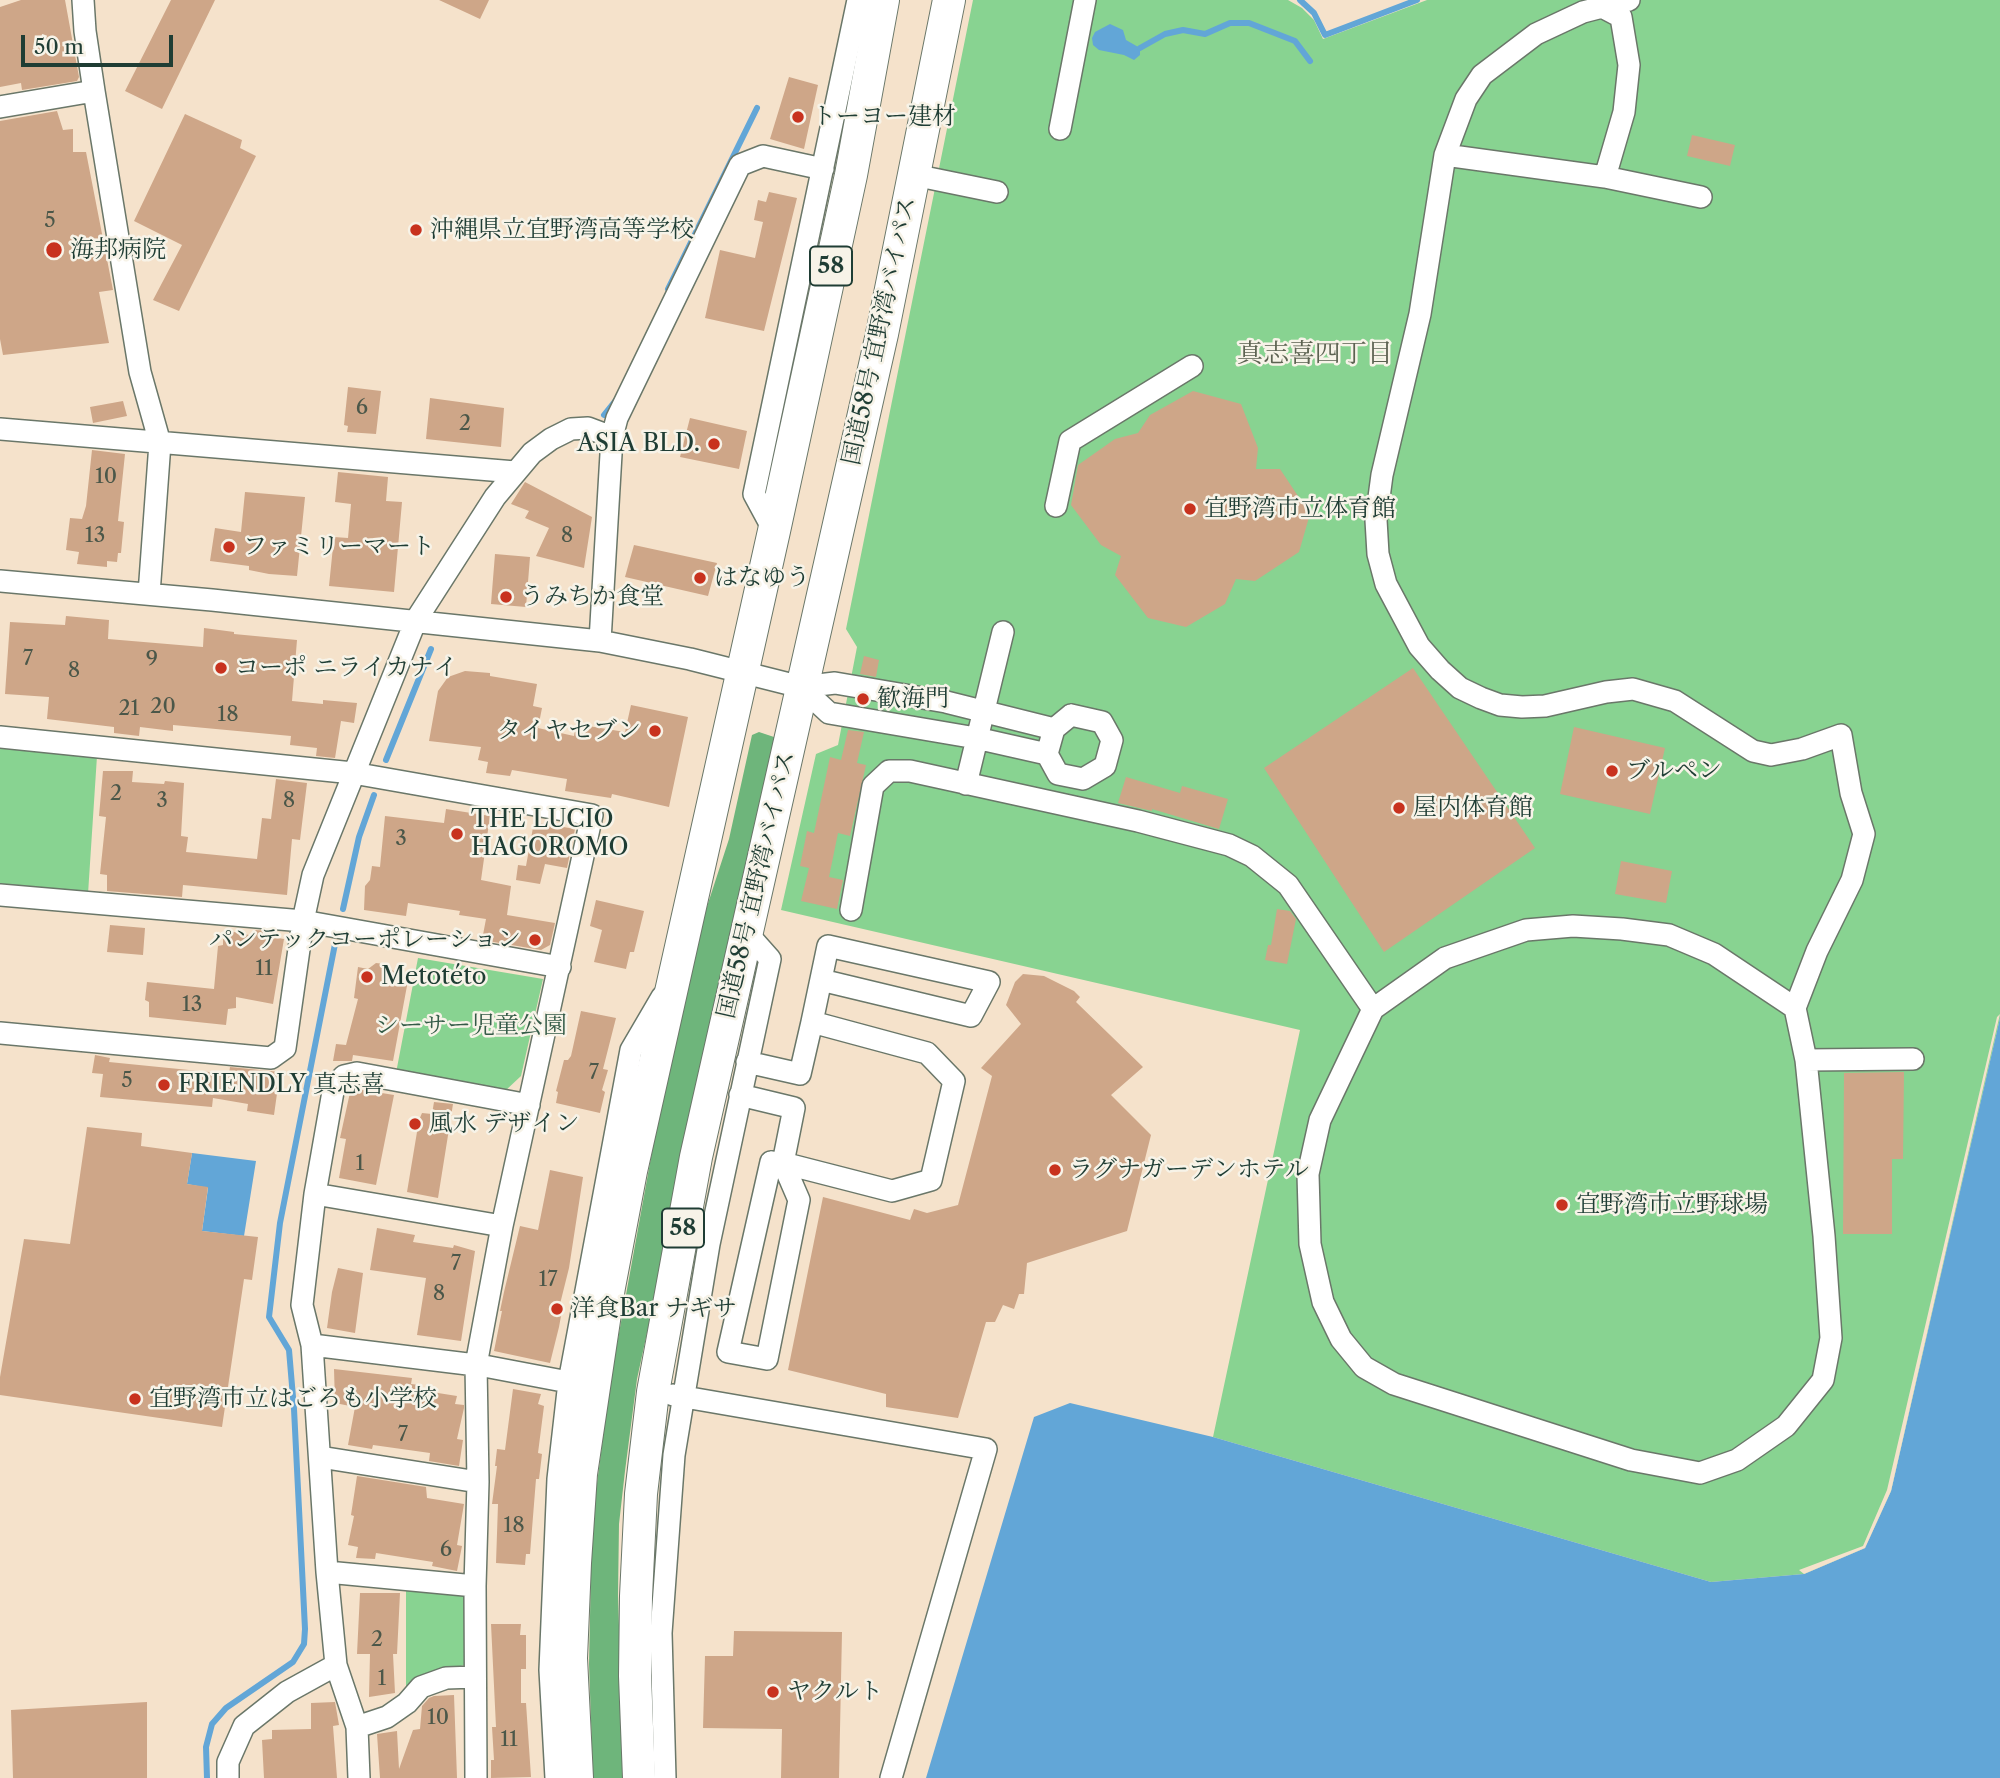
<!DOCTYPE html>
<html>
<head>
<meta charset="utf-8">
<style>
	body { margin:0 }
	#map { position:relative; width:2000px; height:1778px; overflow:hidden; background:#f5e2cb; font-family:"Libre Caslon Text",serif }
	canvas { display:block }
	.scale { position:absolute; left:21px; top:35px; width:152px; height:32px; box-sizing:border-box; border:4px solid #1f3d34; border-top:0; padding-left:9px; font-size:21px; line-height:24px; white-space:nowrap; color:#1f3d34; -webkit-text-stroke:5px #f7f3e8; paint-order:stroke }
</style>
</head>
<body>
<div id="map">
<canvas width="2000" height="1778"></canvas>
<div class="scale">50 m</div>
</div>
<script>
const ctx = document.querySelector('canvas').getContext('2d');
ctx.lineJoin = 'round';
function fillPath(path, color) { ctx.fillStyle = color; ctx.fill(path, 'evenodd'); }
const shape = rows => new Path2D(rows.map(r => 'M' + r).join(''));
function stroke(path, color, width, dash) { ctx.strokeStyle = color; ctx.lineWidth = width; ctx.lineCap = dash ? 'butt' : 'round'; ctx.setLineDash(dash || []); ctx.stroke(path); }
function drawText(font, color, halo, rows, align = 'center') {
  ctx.font = font + ' "Libre Caslon Text","Noto Serif JP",serif'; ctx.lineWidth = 5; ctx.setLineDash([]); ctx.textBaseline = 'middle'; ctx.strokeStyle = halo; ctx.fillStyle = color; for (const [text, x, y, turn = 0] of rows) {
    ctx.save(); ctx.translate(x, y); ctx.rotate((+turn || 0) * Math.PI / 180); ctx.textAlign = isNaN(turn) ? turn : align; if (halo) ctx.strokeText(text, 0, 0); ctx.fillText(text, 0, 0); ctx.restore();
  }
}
fillPath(shape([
	[973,0,1288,0,1302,8,1314,20,1323,39,1427,0,2000,0,2000,1018,1891,1491,1865,1548,1804,1574,1711,1582,1213,1437,1300,1030,781,910,816,754,838,745,857,647,846,629],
	[0,746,97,756,88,894,0,886],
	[418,958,543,979,521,1076,504,1092,396,1073],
	[406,1588,465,1594,465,1665,425,1674,414,1681,406,1692]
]), '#88d391');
fillPath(shape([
	[759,732,774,737,775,741,637,1379,625,1471,619,1524,618,1595,624,1778,593,1778,589,1664,592,1521,611,1377,656,1130,700,928,729,839,752,735]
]), '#6eb57b');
fillPath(shape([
	[1110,24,1123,30,1126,40,1140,48,1140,55,1134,60,1124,55,1099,50,1093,45,1092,38,1095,32],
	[2000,1018,2000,1778,926,1778,1034,1417,1070,1403,1213,1437,1711,1582,1804,1574,1865,1548,1891,1491],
	[192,1153,256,1161,244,1236,202,1231,208,1188,187,1184]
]), '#62a6d7');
fillPath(shape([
	[2000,1014,1891,1491,1865,1548,1804,1574,1799,1570,1863,1546,1887,1490,1997,1017]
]), '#f5e2cb');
stroke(shape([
	[1300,0,1314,13,1325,35,1417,0],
	[1140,48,1165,34,1183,30,1205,34,1230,23,1249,23,1295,41,1310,61],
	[668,289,757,108],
	[604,415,616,400],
	[386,760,431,649],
	[343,909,359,837,374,795],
	[207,1778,206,1747,212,1724,226,1708,293,1662,304,1644,305,1629,294,1409,289,1350,269,1317,280,1223,335,944]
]), '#62a6d7', 6);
fillPath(shape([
	[21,0,65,0,79,77,77,81,22,90,21,83,0,87,0,7],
	[171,0,215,0,162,109,125,91],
	[439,0,489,0,480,19],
	[789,77,818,85,804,149,770,139],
	[57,111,63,130,73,129,73,152,86,152,113,290,99,292,109,343,3,355,0,339,0,121],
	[185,114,242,140,240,148,256,156,179,311,153,300,182,245,134,221],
	[1692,135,1735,145,1730,166,1687,156],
	[769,192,797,198,764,331,705,318,720,250,755,258,763,222,754,220,758,200,766,202],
	[348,387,381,391,376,434,347,432,348,426,344,425],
	[1193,391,1241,404,1258,448,1256,469,1280,469,1310,514,1299,552,1255,581,1236,579,1225,604,1186,627,1148,618,1115,575,1121,556,1101,545,1071,505,1078,465,1115,439,1138,433,1150,415],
	[430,398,504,408,501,447,426,439],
	[123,401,127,416,93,423,90,407],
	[690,418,747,431,739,469,680,457],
	[92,450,125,454,118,521,124,522,121,553,118,553,117,562,107,561,107,567,77,564,79,552,66,550,70,518,82,519,86,506],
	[338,472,388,477,386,501,402,502,394,592,329,586,334,537,348,538,351,504,335,502],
	[525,482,592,517,584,568,536,556,549,528,525,518,529,511,511,504],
	[245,492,305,497,297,576,269,574,249,570,249,566,210,561,215,528,241,532],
	[634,545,717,563,708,596,625,577],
	[495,554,530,557,526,607,491,604],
	[66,616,109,620,108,639,203,647,204,628,234,632,234,634,297,640,292,701,323,704,323,700,357,703,354,723,341,721,335,758,316,756,317,748,290,745,291,736,173,725,173,731,140,727,139,736,114,733,114,727,47,719,49,697,5,694,10,622,65,625],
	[864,656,879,660,876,677,860,674],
	[1413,668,1535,848,1384,952,1264,768],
	[465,671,490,673,490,676,537,684,533,706,542,708,538,728,574,736,576,724,625,732,631,705,688,717,669,807,612,794,611,798,565,791,567,779,512,770,510,776,486,773,488,762,478,760,481,747,429,741,438,691,448,677],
	[1574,727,1665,748,1650,814,1560,794],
	[848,730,864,732,857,763,866,765,850,836,838,833,829,877,843,880,837,909,801,901,809,868,800,866,807,831,814,833,830,757,841,760],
	[103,771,133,771,132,782,164,784,165,781,184,783,181,836,188,837,186,852,257,859,262,818,271,819,276,779,307,783,300,840,292,839,287,895,183,885,182,897,107,891,107,875,100,874,106,817,99,816],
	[1126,777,1180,793,1182,786,1228,799,1219,829,1152,809,1152,811,1118,803],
	[446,809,490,816,481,880,511,886,507,915,555,923,550,945,541,950,482,940,486,919,459,915,460,911,408,903,406,916,364,910,365,886,370,880,372,866,380,867,385,816,444,823],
	[534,822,575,829,567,868,545,864,540,884,516,880,518,865,526,866],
	[1621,861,1672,871,1666,903,1615,894],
	[596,900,644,911,634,952,630,952,626,969,594,962,602,930,590,926],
	[1277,909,1290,911,1296,919,1287,964,1265,960,1268,945,1271,945],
	[110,925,145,928,143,955,107,952],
	[255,930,271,931,272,937,284,939,273,1004,236,997,236,1008,228,1009,226,1025,149,1017,149,1002,145,1000,147,982,214,989,218,946,223,945,223,939,227,939,229,931,254,936],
	[376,963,384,964,395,972,409,975,393,1061,353,1055,352,1061,333,1061,336,1044,346,1045,358,999,354,998,358,967,368,969],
	[1023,974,1044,976,1074,991,1080,997,1076,1002,1143,1067,1111,1095,1151,1135,1127,1231,1027,1263,1024,1294,1019,1294,1014,1309,1003,1305,995,1322,986,1322,958,1418,886,1407,886,1394,788,1370,823,1197,910,1220,914,1209,927,1213,958,1205,992,1076,981,1068,1021,1024,1006,1005,1015,982],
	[581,1011,616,1018,603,1069,608,1070,602,1090,605,1092,600,1113,556,1103,558,1092,556,1091,564,1060,568,1060,571,1056],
	[95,1055,110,1058,109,1062,229,1074,230,1067,280,1072,274,1115,247,1111,248,1104,213,1098,212,1107,100,1097,103,1074,92,1073],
	[1904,1072,1903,1159,1892,1159,1892,1234,1843,1234,1844,1073],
	[351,1088,394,1095,376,1185,339,1178,346,1139,340,1138],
	[434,1102,453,1104,438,1198,407,1192,419,1120,422,1113,432,1114],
	[87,1127,142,1133,141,1146,192,1153,187,1184,208,1187,202,1231,258,1237,252,1280,244,1279,222,1427,0,1395,0,1377,24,1239,70,1244],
	[550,1170,583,1177,569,1268,560,1304,563,1305,559,1327,550,1363,494,1351,502,1311,500,1311,504,1292,520,1226,538,1230],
	[377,1228,415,1235,413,1242,453,1248,454,1245,475,1251,461,1341,417,1335,426,1278,370,1270],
	[338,1268,363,1273,355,1333,327,1328,332,1292],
	[334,1369,412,1378,411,1384,420,1385,419,1390,457,1396,455,1404,464,1405,464,1408,457,1439,463,1440,459,1466,429,1461,430,1453,373,1445,372,1449,348,1445,355,1407,335,1403],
	[513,1389,541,1394,538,1404,544,1406,538,1453,542,1454,539,1479,536,1479,530,1554,526,1554,525,1565,496,1563,498,1504,492,1504,497,1466,495,1466,497,1449,505,1450],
	[357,1476,426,1487,427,1498,464,1504,457,1545,462,1546,457,1571,432,1566,433,1562,376,1553,375,1559,356,1558,358,1547,348,1545,354,1516,351,1515],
	[360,1593,400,1593,397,1654,393,1654,395,1693,369,1697,370,1654,357,1654],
	[491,1624,521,1624,520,1635,526,1635,526,1669,521,1669,521,1703,526,1703,531,1777,491,1778,491,1760,494,1760,492,1727,496,1727],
	[734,1631,842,1632,839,1778,781,1778,782,1729,703,1728,705,1656,733,1656],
	[454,1695,457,1778,380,1778,377,1734,397,1731,399,1769,413,1730,420,1729,422,1706,429,1698,434,1696],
	[147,1702,147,1778,13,1778,11,1710],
	[335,1702,339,1725,333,1726,337,1778,264,1778,262,1740,272,1739,272,1730,311,1729,311,1703]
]), '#cea688');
const minor = shape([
	[83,0,85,31,94,91,140,372,160,443,149,594],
	[1629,0,1583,12,1536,34,1482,75,1466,99,1445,155,1420,314,1382,475,1376,520,1378,554,1386,584,1419,646,1440,670,1460,688,1481,698,1500,705,1522,707,1545,706,1606,692,1633,689,1675,701,1753,751,1771,755,1802,749,1841,735,1851,793,1864,834,1852,880,1817,951,1795,1008,1806,1060,1824,1236,1831,1338,1823,1380,1786,1426,1737,1460,1700,1473,1631,1460,1394,1384,1364,1367,1341,1339,1323,1302,1310,1244,1308,1174,1320,1120,1373,1009,1445,958,1526,930,1573,926,1622,929,1669,935,1714,954,1795,1008],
	[1601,2,1602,7,1621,17,1629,65,1624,112,1605,177],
	[0,107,94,91],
	[1060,129,1085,0],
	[1445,155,1605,177,1701,197],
	[914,175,997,192],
	[0,429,515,472],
	[1056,506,1070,441,1192,366],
	[774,531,754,494,858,0],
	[0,581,212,600,600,641,690,659,801,687,835,683,946,702,1054,729],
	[600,641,612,437,617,418,740,165,763,156,823,169],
	[801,687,829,713,976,738,1047,754],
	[1071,715,1102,722,1112,740,1105,766,1083,779,1058,774,1047,754,1054,729,1071,715],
	[0,737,353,773,592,815,502,1226,476,1365,478,1482,475,1586,476,1778],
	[966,784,1003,632],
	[0,895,303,921,560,967],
	[851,910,873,786,889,771,910,771,1138,821,1229,845,1252,856,1288,885,1373,1009],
	[812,1022,828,946,989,982,971,1016,821,980],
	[0,1033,271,1058,285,1048,303,921,313,875,416,620,495,497,532,453,551,439,571,429,588,428,612,437],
	[1806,1060,1913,1059],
	[740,1095,794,1108,783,1163,892,1191,931,1180,954,1081,927,1053,812,1022,800,1074,747,1062],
	[771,1162,783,1163,799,1200,767,1359,728,1352,771,1162],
	[315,1194,502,1226],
	[312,1345,484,1366,584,1385],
	[673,1395,986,1449,891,1778],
	[320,1457,478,1482],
	[327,1572,475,1586],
	[357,1727,387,1717,407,1703,421,1687,446,1678,475,1677],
	[228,1778,228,1762,244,1726,287,1692,336,1665],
	[359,1778,357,1727,336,1665,327,1572,312,1345,302,1305,315,1194,334,1086,344,1076,357,1073,529,1105],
	[556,1778,550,1670,558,1479,569,1382,631,1050,662,997],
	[665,1778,661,1633,674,1455,709,1244,770,959,746,932]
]);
const highway = shape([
	[577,1778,571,1658,575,1563,581,1474,609,1287,631,1171,774,531,851,175,883,0],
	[639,1778,635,1676,636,1596,641,1494,653,1392,696,1157,882,334,949,0]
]);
stroke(minor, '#6a7769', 24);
stroke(highway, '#6a7769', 34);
stroke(minor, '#fff', 21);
stroke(highway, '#fff', 32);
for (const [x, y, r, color] of [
	[798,117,7,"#c8321e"],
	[416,230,7,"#c8321e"],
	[54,250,9,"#c8321e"],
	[714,444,7,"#c8321e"],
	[1190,509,7,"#c8321e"],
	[229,547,7,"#c8321e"],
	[700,578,7,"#c8321e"],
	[506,597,7,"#c8321e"],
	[221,668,7,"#c8321e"],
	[863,699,7,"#c8321e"],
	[655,731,7,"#c8321e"],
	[1612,771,7,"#c8321e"],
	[1399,808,7,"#c8321e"],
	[457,834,7,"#c8321e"],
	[535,940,7,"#c8321e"],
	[367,977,7,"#c8321e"],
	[164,1085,7,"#c8321e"],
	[415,1124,7,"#c8321e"],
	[1055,1170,7,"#c8321e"],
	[1562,1205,7,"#c8321e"],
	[557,1309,7,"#c8321e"],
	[135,1399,7,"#c8321e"],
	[773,1692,7,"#c8321e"]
]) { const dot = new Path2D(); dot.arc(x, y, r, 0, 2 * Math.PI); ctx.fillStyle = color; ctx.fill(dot); stroke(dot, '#f7f3e8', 2.5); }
drawText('21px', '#4b5749', null, [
	["5",50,221],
	["6",362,408],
	["2",465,424],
	["10",106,477],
	["13",95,536],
	["8",567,536],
	["7",28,659],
	["9",152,660],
	["8",74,671],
	["20",163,707],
	["21",129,709],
	["18",228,715],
	["2",116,794],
	["3",162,801],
	["8",289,801],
	["3",401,839],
	["11",264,969],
	["13",192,1005],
	["7",594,1073],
	["5",127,1081],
	["1",360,1164],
	["7",456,1264],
	["17",548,1280],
	["8",439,1294],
	["7",403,1435],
	["18",514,1526],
	["6",446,1550],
	["2",377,1640],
	["1",382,1679],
	["10",438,1718],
	["11",509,1740]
]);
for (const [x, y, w] of [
	[831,266,42],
	[683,1228,42]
]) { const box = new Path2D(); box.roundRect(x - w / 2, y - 19.5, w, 39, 5); ctx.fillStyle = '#f7f3e8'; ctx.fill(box); stroke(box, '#1f3d34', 2); }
drawText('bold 23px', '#1f3d34', null, [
	["58",831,266],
	["58",683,1228]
]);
drawText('24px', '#1f3d34', '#f7f3e8', [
	["トーヨー建材",812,117],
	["沖縄県立宜野湾高等学校",430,230],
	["海邦病院",70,250],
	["ASIA BLD.",700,444,"right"],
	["宜野湾市立体育館",1204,509],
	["ファミリーマート",243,547],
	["はなゆう",714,578],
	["うみちか食堂",520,597],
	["コーポ ニライカナイ",235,668],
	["歓海門",877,699],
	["タイヤセブン",641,731,"right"],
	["ブルペン",1626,771],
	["屋内体育館",1413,808],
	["THE LUCIO",471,820],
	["HAGOROMO",471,848],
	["パンテックコーポレーション",521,940,"right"],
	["Metotéto",381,977],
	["FRIENDLY 真志喜",178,1085],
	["風水 デザイン",429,1124],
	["ラグナガーデンホテル",1069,1170],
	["宜野湾市立野球場",1576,1205],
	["洋食Bar ナギサ",571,1309],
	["宜野湾市立はごろも小学校",149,1399],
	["ヤクルト",787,1692]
], 'left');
drawText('24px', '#1f3d34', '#f7f3e8', [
	["国道58号 宜野湾バイパス",880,331,-78],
	["国道58号 宜野湾バイパス",757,885,-77]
]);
drawText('24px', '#345b47', '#f7f3e8', [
	["シーサー児童公園",471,1026]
]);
drawText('26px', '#5c6251', '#f7f3e8', [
	["真志喜四丁目",1315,354]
]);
</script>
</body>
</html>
